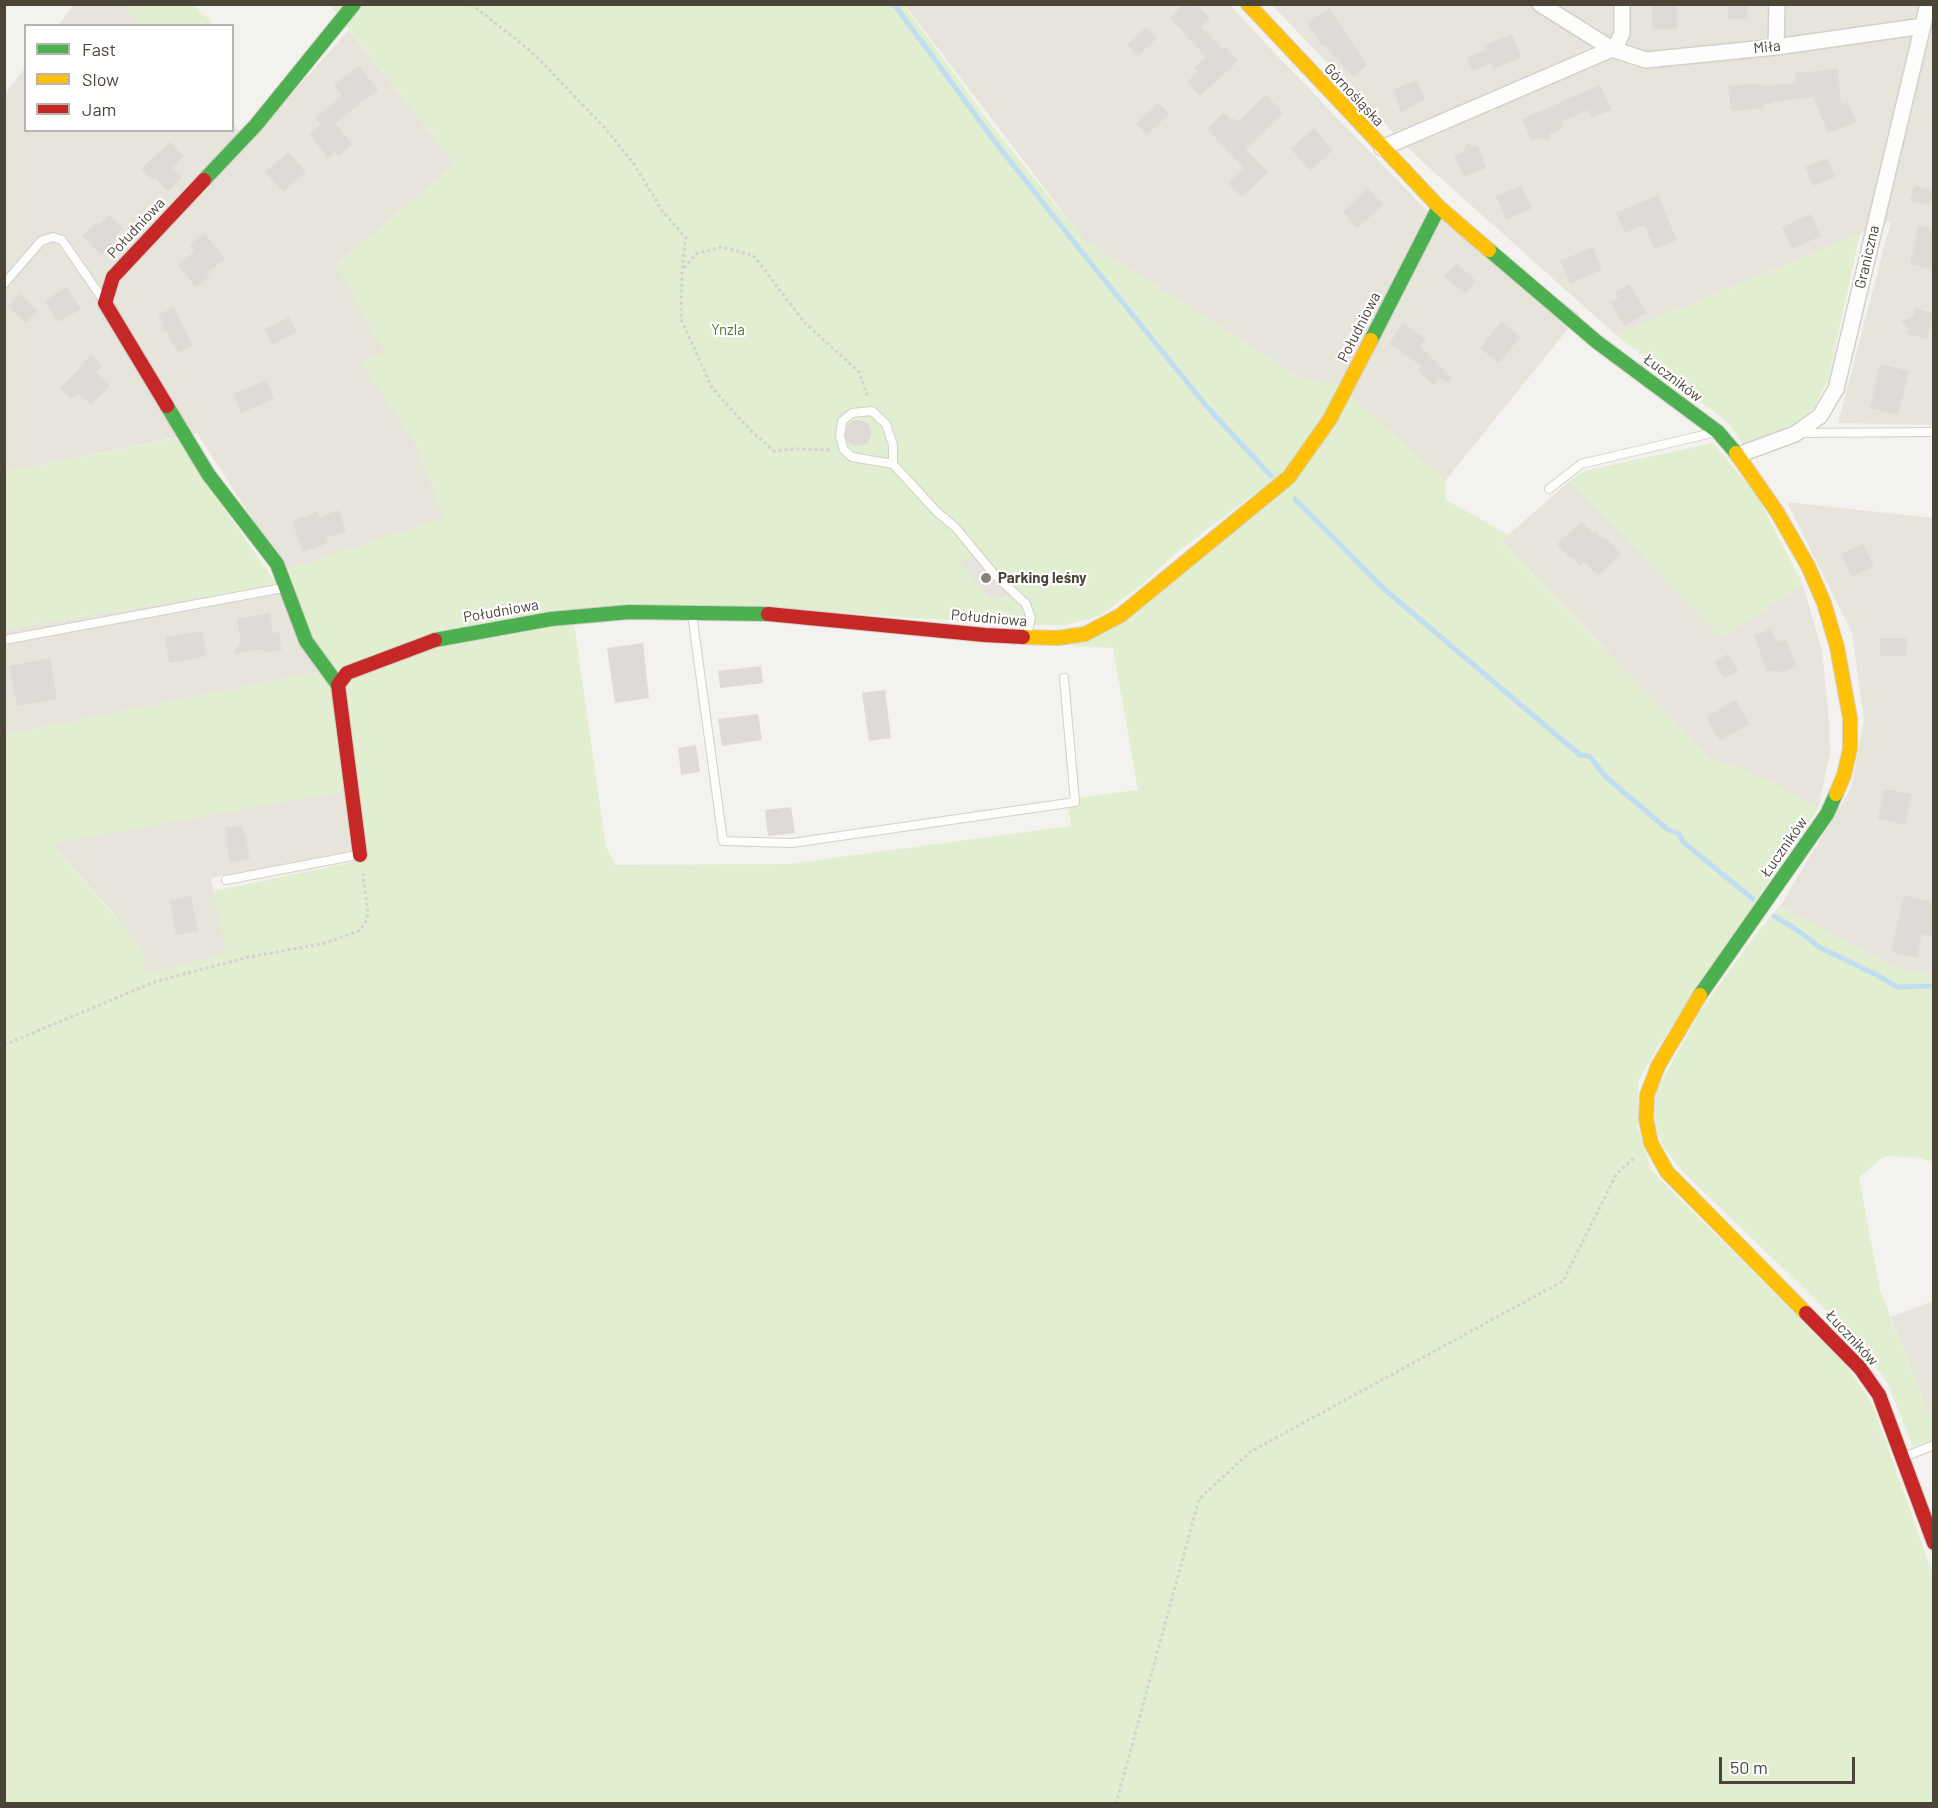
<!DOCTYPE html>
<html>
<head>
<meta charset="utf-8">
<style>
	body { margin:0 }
	#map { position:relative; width:1938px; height:1808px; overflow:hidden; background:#f4f2ee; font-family:Barlow,sans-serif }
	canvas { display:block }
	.frame { position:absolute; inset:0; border:6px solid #4b4439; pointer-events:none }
	.legend { position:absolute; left:24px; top:24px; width:210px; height:108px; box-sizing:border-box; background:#fff; border:2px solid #b7b4b0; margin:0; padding:8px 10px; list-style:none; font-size:18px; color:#4b4439 }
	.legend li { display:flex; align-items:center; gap:12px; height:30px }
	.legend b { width:30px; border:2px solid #b7b4b0 }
	.scale { position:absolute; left:1719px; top:1757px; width:136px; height:27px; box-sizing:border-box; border:3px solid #4b4439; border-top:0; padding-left:8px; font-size:18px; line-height:21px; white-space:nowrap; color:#4b4439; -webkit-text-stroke:4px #fff; paint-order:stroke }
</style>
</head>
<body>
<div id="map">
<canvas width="1938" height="1808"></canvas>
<div class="frame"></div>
<ul class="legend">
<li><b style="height:8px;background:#4caf50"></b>Fast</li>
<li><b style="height:8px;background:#ffc107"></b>Slow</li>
<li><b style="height:8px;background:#c62828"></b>Jam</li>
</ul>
<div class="scale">50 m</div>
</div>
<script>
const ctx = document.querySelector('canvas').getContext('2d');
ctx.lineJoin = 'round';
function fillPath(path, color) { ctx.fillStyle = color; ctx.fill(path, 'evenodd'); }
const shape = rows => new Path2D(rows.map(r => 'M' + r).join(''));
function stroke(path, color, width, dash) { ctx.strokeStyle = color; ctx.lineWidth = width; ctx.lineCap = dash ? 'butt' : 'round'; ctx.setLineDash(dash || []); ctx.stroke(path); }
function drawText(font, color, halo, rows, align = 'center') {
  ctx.font = font + ' Barlow,sans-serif'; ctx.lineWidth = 4.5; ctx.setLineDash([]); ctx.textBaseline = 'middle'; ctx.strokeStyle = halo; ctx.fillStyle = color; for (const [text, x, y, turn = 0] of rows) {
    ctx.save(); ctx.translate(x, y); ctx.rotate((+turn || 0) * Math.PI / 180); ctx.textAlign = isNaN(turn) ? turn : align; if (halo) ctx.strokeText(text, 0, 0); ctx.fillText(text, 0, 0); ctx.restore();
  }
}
fillPath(shape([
	[74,4,121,5,141,25,58,26],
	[905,5,1230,5,1268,46,1426,210,1580,314,1445,481,1338,386,1300,378,1084,240],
	[1272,5,1933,5,1933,425,1838,423,1891,221,1616,335,1416,156],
	[349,30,455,164,336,265,386,353,367,371,412,437,445,518,288,569,260,531,197,433,5,472,4,95,25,68,26,130,232,130,233,124,249,141],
	[1570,481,1721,637,1803,585,1822,651,1829,719,1830,753,1818,809,1770,781,1709,757,1501,541],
	[1787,502,1933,518,1933,976,1895,968,1780,906,1851,788,1864,720,1852,633],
	[277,585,318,672,5,735,5,629],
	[344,791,351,851,211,878,227,953,147,974,113,913,50,843],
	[1933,1301,1933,1425,1891,1317]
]), '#e7e4dc');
fillPath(shape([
	[121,5,192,5,209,19,212,25,141,25],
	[330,5,904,5,992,126,1084,240,1300,378,1338,385,1445,481,1446,500,1509,535,1501,542,1709,757,1770,781,1818,809,1654,1053,1638,1082,1638,1128,1651,1170,1846,1364,1873,1406,1933,1575,1933,1803,5,1804,5,735,318,672,288,569,445,518,412,437,367,371,364,360,385,353,336,265,455,164],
	[1262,488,1072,646,1113,648,1138,790,1067,799,1071,826,788,864,616,865,606,847,572,610,796,610,1021,625,1065,625,1099,616,1142,585,1176,553],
	[343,791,353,862,213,891,226,953,147,974,142,948,51,844],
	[1860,234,1828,380,1814,408,1796,423,1744,445,1727,422,1616,335],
	[176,438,277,585,5,629,5,472],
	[1713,443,1758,497,1803,585,1721,637,1570,481,1584,471],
	[1780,906,1895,968,1933,976,1933,1162,1920,1158,1885,1156,1859,1177,1880,1290,1933,1425,1933,1440,1913,1447,1887,1382,1848,1331,1681,1170,1661,1143,1654,1117,1656,1092,1699,1013,1759,930]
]), '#e1eecf');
fillPath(shape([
	[979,557,1016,595,991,599,959,561]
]), '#e6e3df');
stroke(shape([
	[894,4,996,143,1085,256,1208,408,1271,476],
	[1295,499,1383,588,1580,755,1589,756,1606,777,1667,829,1679,834,1683,842,1753,899],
	[1774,916,1800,932,1821,948,1879,976,1897,987,1934,986]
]), '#c0ddf1', 5);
fillPath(shape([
	[1184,4,1196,4,1210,19,1201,27,1223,49,1225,46,1238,61,1200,96,1187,82,1198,72,1194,68,1206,57,1170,18],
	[1652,4,1677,4,1677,29,1652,29],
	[1728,4,1748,4,1747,19,1728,19],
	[1329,8,1367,64,1354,77,1324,45,1322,46,1307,23],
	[1146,27,1157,38,1138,56,1127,45],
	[1512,34,1521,57,1493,69,1491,63,1472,71,1467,57,1486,50,1484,45],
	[359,66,378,90,335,123,352,144,338,156,335,151,328,158,309,134,321,125,315,118,342,96,334,85],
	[1838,69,1841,105,1847,102,1856,122,1839,129,1828,133,1813,97,1772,102,1772,103,1763,104,1764,108,1731,111,1728,86,1761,83,1761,86,1796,83,1795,73],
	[1417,80,1425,99,1401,113,1393,89],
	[1600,85,1611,110,1592,118,1588,110,1561,122,1563,128,1550,134,1549,141,1540,138,1532,141,1522,119],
	[1266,95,1283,113,1246,149,1268,172,1242,197,1228,183,1244,168,1207,129,1224,113,1231,120,1234,118,1237,122],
	[1158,103,1169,114,1147,135,1136,123],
	[1314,128,1333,150,1310,171,1291,149],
	[170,142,184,156,172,169,182,177,168,191,155,178,151,179,141,169],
	[1467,143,1474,147,1478,146,1486,168,1464,177,1454,156,1463,152],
	[288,152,306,172,283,192,265,172],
	[1828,158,1835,177,1813,186,1805,167],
	[1521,185,1532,209,1506,219,1496,196],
	[1915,185,1934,190,1930,206,1910,201],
	[1368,188,1383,205,1357,228,1343,212],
	[1658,195,1677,240,1654,249,1645,225,1625,233,1616,213],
	[1811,214,1821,236,1792,249,1782,227],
	[109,215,123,228,116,236,114,242,101,255,82,236,96,223,100,224],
	[1918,225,1934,229,1934,270,1910,264],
	[204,233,225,259,207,273,210,276,196,287,178,265,195,251,189,245],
	[1593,247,1602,270,1570,283,1560,261],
	[1456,263,1476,281,1465,294,1444,276],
	[1629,284,1647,312,1625,326,1610,303,1618,298,1615,293],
	[66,287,81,309,58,322,45,301],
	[20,294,38,311,26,323,8,306],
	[174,307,193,345,178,353,166,331,161,330,163,324,158,315],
	[1915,308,1933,313,1927,339,1907,334,1909,329,1901,321,1913,317],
	[289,317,297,332,272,345,264,329],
	[1502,321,1520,337,1499,363,1480,348],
	[1403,323,1426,339,1420,346,1452,378,1447,383,1439,378,1433,385,1418,370,1422,366,1389,344],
	[91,355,103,366,96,372,110,385,91,405,78,393,72,399,60,389],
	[1880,364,1909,371,1898,415,1870,408],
	[266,380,274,399,241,413,233,394],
	'845 433a13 13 0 1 1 26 0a13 13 0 1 1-26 0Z',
	[339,510,346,531,326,538,328,543,303,552,292,521,317,512,319,517],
	[1582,522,1593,533,1595,531,1603,539,1607,539,1621,554,1598,576,1585,562,1580,566,1573,558,1569,557,1557,544],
	[1863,544,1874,566,1852,577,1841,554],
	[270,613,273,633,279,632,282,650,264,653,264,649,233,654,241,642,237,619],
	[1771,629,1777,642,1786,639,1796,667,1779,673,1778,670,1767,672,1754,635],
	[202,631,207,656,169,663,165,637],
	[1880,638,1907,638,1906,656,1880,656],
	[643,643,649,698,615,703,607,648],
	[1728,654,1738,671,1724,679,1714,662],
	[50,658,57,699,17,706,9,666],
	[761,666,763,683,720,688,718,671],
	[885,690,891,738,869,741,862,693],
	[1736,700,1750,724,1720,741,1706,717],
	[758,714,762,740,722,746,718,719],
	[696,745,700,772,681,775,678,748],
	[1884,789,1912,794,1905,825,1878,819],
	[791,807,795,833,768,836,765,810],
	[241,825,243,833,245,833,250,858,230,863,225,837,227,836,225,828],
	[1904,895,1934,902,1934,937,1922,934,1917,958,1891,952],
	[191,896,198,931,176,935,170,900]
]), '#dedbd6');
const lane = shape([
	[4,284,41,241,53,237,62,240,102,298],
	[1799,433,1934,432],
	[893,464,852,457,844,450,840,436,842,421,852,413,872,411,886,424,893,445,893,464,936,511,956,528,994,574,1026,604,1031,618,1027,634],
	[1549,489,1581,464,1712,433],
	[692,614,723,841,792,843,1075,802,1064,678],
	[4,640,283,588],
	[226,880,358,855],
	[1904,1457,1934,1445]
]);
const street = shape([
	[1540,4,1612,49,1646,60,1776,47,1923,26],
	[1776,47,1777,4],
	[1382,148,1612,49,1618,42,1622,33,1622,4],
	[1738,455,1795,434,1820,416,1836,389,1928,4]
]);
const fast = shape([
	[204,180,256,125,354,4],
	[1489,250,1597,342,1718,432,1736,453],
	[1371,340,1439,207],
	[167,406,208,474,277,564,306,641,338,685],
	[435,640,551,619,629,612,768,614],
	[1700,995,1827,814,1836,794]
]);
const slow = shape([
	[1248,4,1439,207,1489,250],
	[1736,453,1777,512,1808,566,1824,603,1837,647,1850,718,1850,749,1844,775,1836,794],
	[1023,637,1058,638,1085,634,1121,615,1289,477,1330,419,1371,340],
	[1700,995,1658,1066,1647,1095,1646,1119,1651,1143,1667,1172,1806,1313]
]);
const jam = shape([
	[167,406,105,303,113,277,204,180],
	[768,614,985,635,1023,637],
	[360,855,338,685,347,673,435,640],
	[1806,1313,1860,1368,1879,1395,1934,1543]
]);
stroke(lane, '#d2d0cb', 10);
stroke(street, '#d2d0cb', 18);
stroke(fast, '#d3cfc5', 16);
stroke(slow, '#d3cfc5', 16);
stroke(jam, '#d3cfc5', 16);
stroke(shape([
	[471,4,532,52,605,128,634,164,663,212,686,238,682,269,681,319,712,388,751,431,774,451,795,449,831,450],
	[684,268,696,254,721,247,753,255,805,323,859,372,868,398],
	[4,1045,154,982,249,957,326,943,358,931,365,924,368,914,363,874],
	[1116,1804,1199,1499,1250,1452,1563,1281,1617,1173,1635,1157]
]), '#d3d2cc', 3, [3, 3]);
stroke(lane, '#fdfdfc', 8);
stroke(street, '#fdfdfc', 15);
stroke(fast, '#4caf50', 14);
stroke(slow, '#ffc107', 14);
stroke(jam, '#c62828', 14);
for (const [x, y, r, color] of [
	[986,578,6,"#868178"]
]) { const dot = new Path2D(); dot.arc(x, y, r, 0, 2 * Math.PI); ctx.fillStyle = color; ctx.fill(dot); stroke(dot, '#fff', 2); }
drawText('15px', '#4b4439', '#fff', [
	["Miła",1767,47,-6],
	["Górnośląska",1354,95,47],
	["Południowa",136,228,-47],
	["Graniczna",1867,257,-77],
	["Południowa",1359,327,-63],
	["Łuczników",1673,378,37],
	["Południowa",501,611,-10],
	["Południowa",989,618,5],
	["Łuczników",1784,847,-55],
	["Łuczników",1852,1338,47]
]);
drawText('15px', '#4a7f2a', '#fff', [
	["Ynzla",728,330]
]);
drawText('bold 15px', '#4b4439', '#fff', [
	["Parking leśny",998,578]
], 'left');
</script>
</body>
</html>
